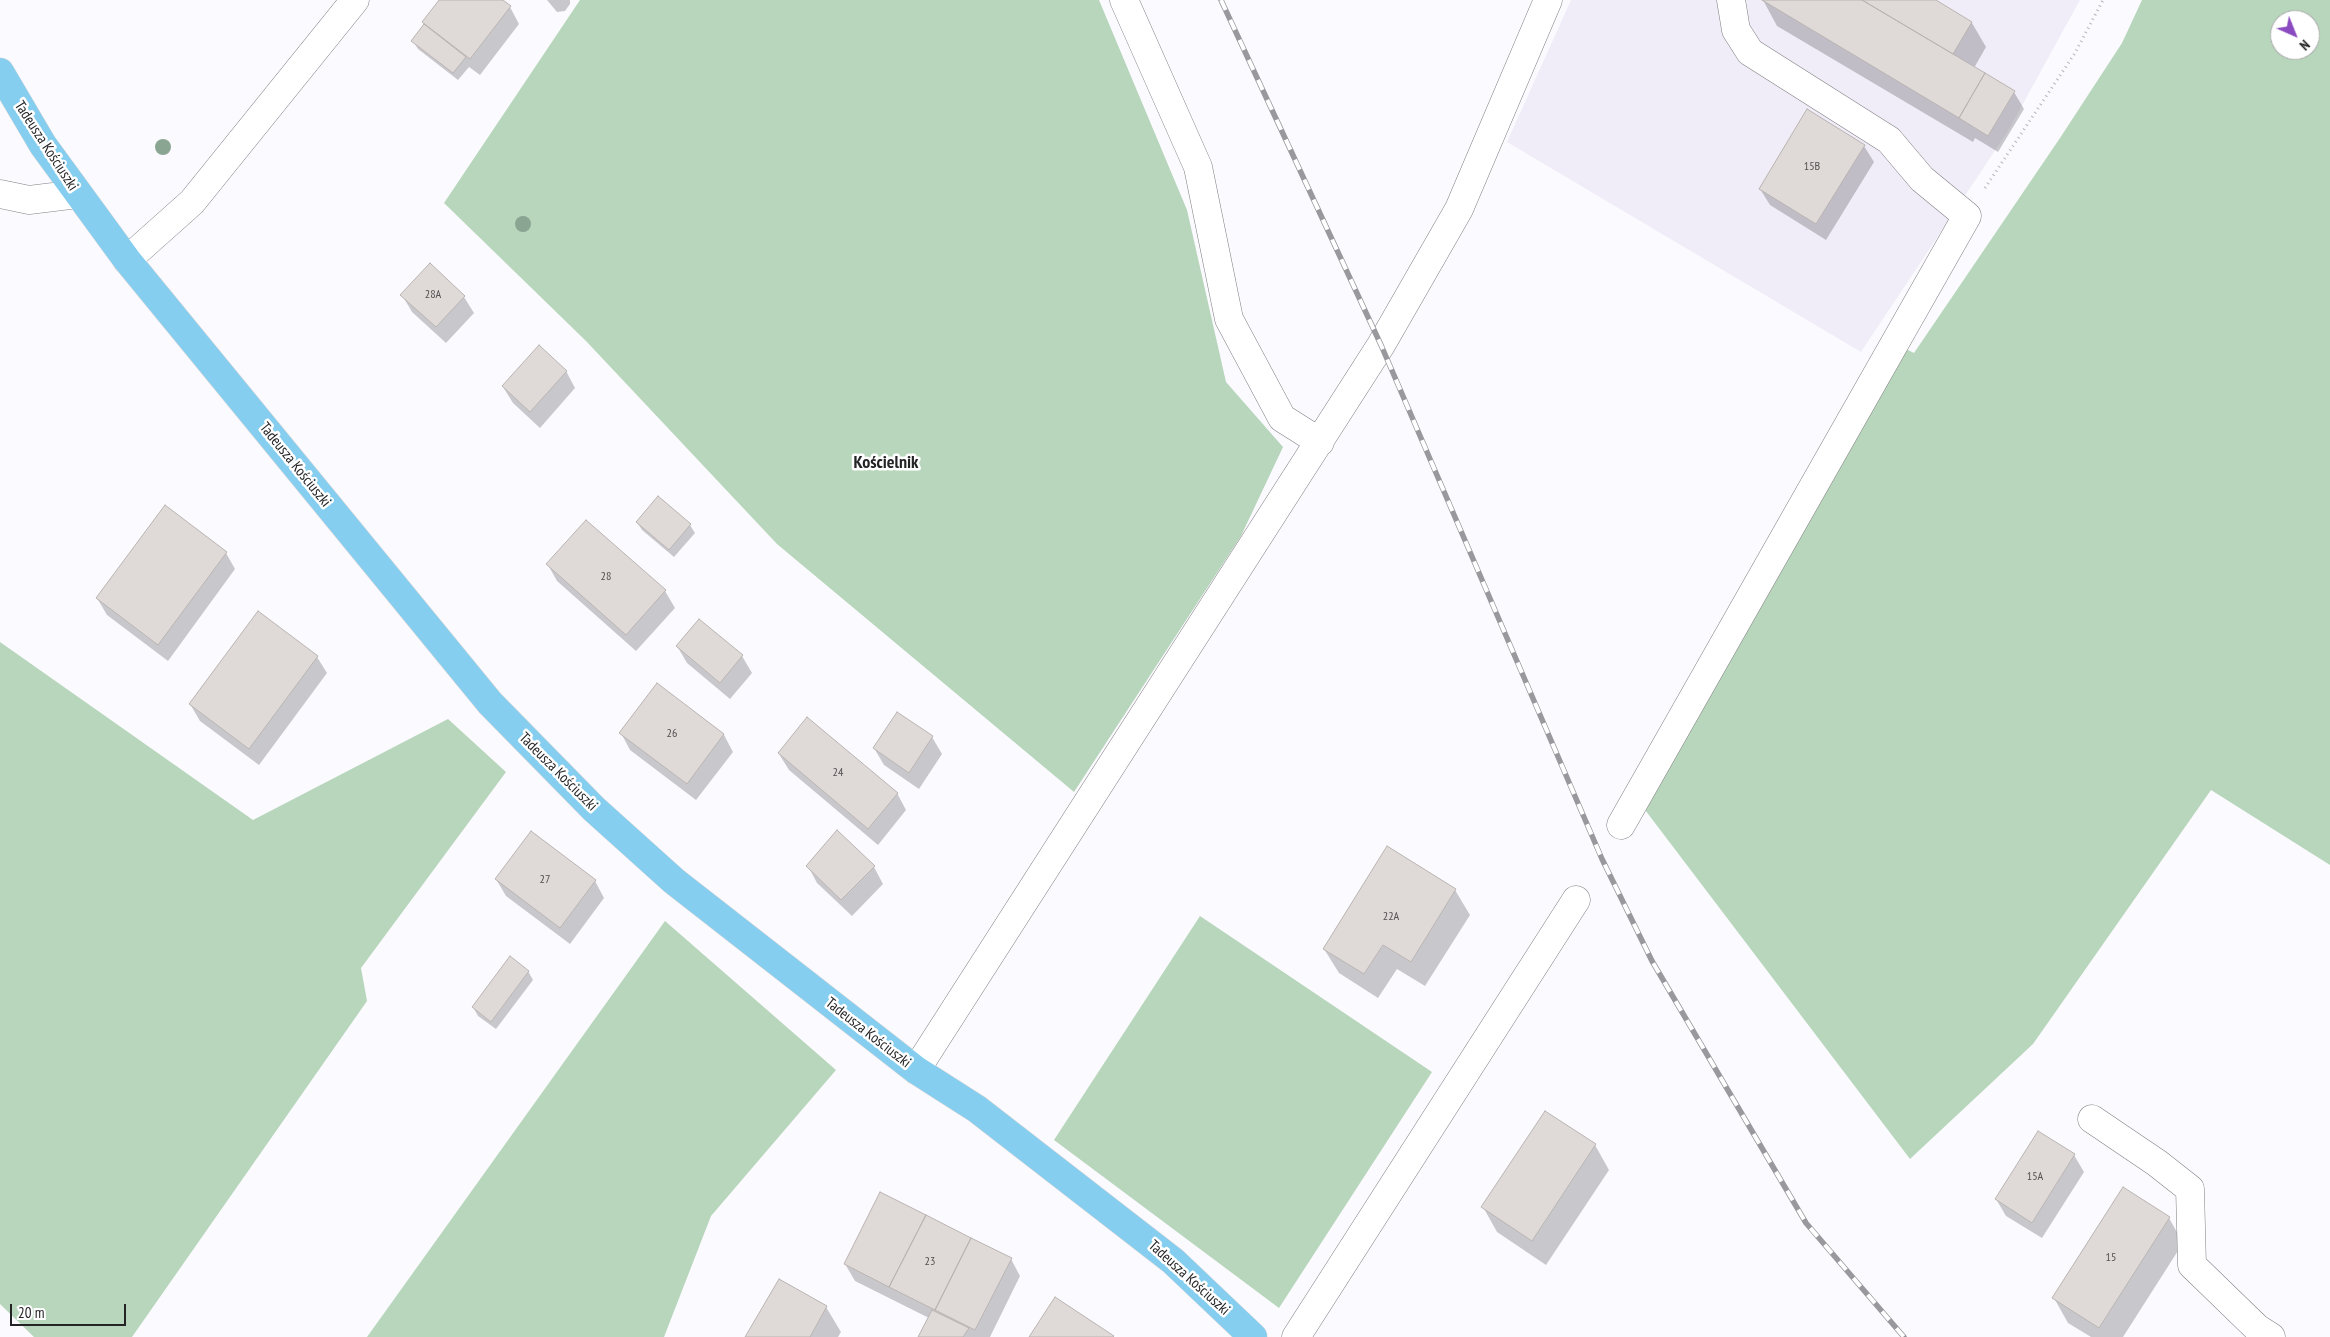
<!DOCTYPE html>
<html>
<head>
<meta charset="utf-8">
<style>
	body { margin:0 }
	#map { position:relative; width:2330px; height:1337px; overflow:hidden; background:#fbfaff; font-family:"PT Sans Narrow",sans-serif }
	canvas { display:block }
	.north { position:absolute; left:2270px; top:10px; width:50px; height:50px; box-sizing:border-box; background:#fff; border:1px solid #a7a7a8; border-radius:50%; rotate:136deg; font-size:14px; font-weight:700; line-height:20px; text-align:center; color:#242325 }
	.north::after { content:''; display:block; margin:auto; width:18px; height:22px; background:#8a4bc1; clip-path:polygon(50% 0,100% 100%,50% 72%,0 100%) }
	.scale { position:absolute; left:10px; top:1304px; width:116px; height:22px; box-sizing:border-box; border:2px solid #242325; border-top:0; padding-left:6px; font-size:15px; line-height:18px; white-space:nowrap; color:#242325; -webkit-text-stroke:4px #fff; paint-order:stroke }
</style>
</head>
<body>
<div id="map">
<canvas width="2330" height="1337"></canvas>
<div class="north">N</div>
<div class="scale">20 m</div>
</div>
<script>
const ctx = document.querySelector('canvas').getContext('2d');
ctx.lineJoin = 'round';
function fillPath(path, color) { ctx.fillStyle = color; ctx.fill(path, 'evenodd'); }
const shape = rows => new Path2D(rows.map(r => 'M' + r).join(''));
function stroke(path, color, width, dash) { ctx.strokeStyle = color; ctx.lineWidth = width; ctx.lineCap = dash ? 'butt' : 'round'; ctx.setLineDash(dash || []); ctx.stroke(path); }
function drawText(font, color, halo, rows, align = 'center') {
  ctx.font = font + ' "PT Sans Narrow",sans-serif'; ctx.lineWidth = 5; ctx.setLineDash([]); ctx.textBaseline = 'middle'; ctx.strokeStyle = halo; ctx.fillStyle = color; for (const [text, x, y, turn = 0] of rows) {
    ctx.save(); ctx.translate(x, y); ctx.rotate((+turn || 0) * Math.PI / 180); ctx.textAlign = isNaN(turn) ? turn : align; if (halo) ctx.strokeText(text, 0, 0); ctx.fillText(text, 0, 0); ctx.restore();
  }
}
fillPath(shape([
	[1571,0,2080,0,2008,131,1861,352,1507,142]
]), '#f0edf8');
fillPath(shape([
	[580,0,1099,0,1187,210,1226,382,1283,447,1241,536,1074,792,777,544,586,341,444,203],
	[2142,0,2330,0,2330,865,2211,790,2033,1044,1910,1159,1636,798,1894,343,1914,353,2060,138,2122,43],
	[2280,20,2310,20,2310,50,2280,50],
	[0,642,253,820,448,719,506,772,361,968,367,1001,132,1337,34,1337,0,1304],
	[1200,916,1432,1072,1279,1308,1054,1140],
	[665,921,836,1070,711,1216,664,1337,367,1337]
]), '#b7d6bb');
fillPath(shape([
	[441,0,501,0,510,7,519,24,480,75,469,67,458,80,418,49,413,41,425,25,423,22],
	[547,0,570,0,570,4,565,11,557,12],
	[1763,0,1933,0,1972,23,1986,47,1974,68,2014,92,2024,109,1998,152,1975,138,1973,142,1777,26],
	[1864,146,1874,162,1826,240,1770,205,1760,189],
	[430,265,464,297,474,313,446,343,412,312,402,295],
	[566,371,575,388,540,428,513,403,503,387],
	[586,521,665,591,675,608,636,651,557,581,548,565],
	[637,522,690,525,695,533,674,557,642,530],
	[226,553,235,569,168,661,107,615,97,598],
	[677,646,742,656,752,673,730,699,687,663],
	[317,657,327,673,259,765,200,721,190,704],
	[657,685,724,735,733,752,696,800,630,750,621,733],
	[897,714,932,737,942,754,919,789,884,765,874,748],
	[779,754,897,793,906,810,878,845,789,770],
	[1387,848,1455,890,1470,915,1425,986,1397,969,1378,998,1339,973,1324,949],
	[808,866,874,867,883,884,852,916,817,883],
	[496,879,595,881,604,898,570,944,506,896],
	[528,971,533,980,496,1029,478,1016,473,1007],
	[1595,1145,1609,1170,1546,1265,1497,1232,1483,1207],
	[2074,1155,2084,1172,2042,1238,2006,1216,1996,1199],
	[2169,1218,2183,1243,2123,1337,2091,1337,2068,1323,2054,1298],
	[1011,1259,1020,1276,990,1337,920,1337,929,1318,855,1281,845,1264],
	[780,1280,826,1307,841,1332,838,1337,747,1337]
]), '#0003');
const building = shape([
	[439,0,503,0,511,6,470,59,422,22,439,0],
	[1762,0,1862,0,1985,73,1959,118,1762,0],
	[1862,0,1936,0,1972,22,1953,54,1862,0],
	[424,24,466,57,453,73,411,41,424,24],
	[1985,73,2015,91,1988,136,1959,118,1985,73],
	[1807,109,1865,145,1816,224,1759,189,1807,109],
	[430,263,465,296,436,327,400,295,430,263],
	[539,345,567,371,530,412,502,386,539,345],
	[658,496,691,524,669,550,636,522,658,496],
	[165,505,227,552,158,645,96,598,165,505],
	[586,520,666,590,626,635,546,564,586,520],
	[258,611,318,656,249,749,189,704,258,611],
	[699,619,743,655,720,683,676,646,699,619],
	[657,683,724,734,687,784,619,733,657,683],
	[897,712,933,736,909,773,873,748,897,712],
	[807,717,898,793,868,829,778,753,807,717],
	[837,830,875,866,841,900,806,866,837,830],
	[531,831,596,880,560,928,495,879,531,831],
	[1387,846,1456,889,1411,962,1383,945,1364,974,1323,949,1387,846],
	[510,956,529,971,491,1022,472,1007,510,956],
	[1545,1111,1596,1144,1532,1241,1481,1207,1545,1111],
	[2038,1131,2075,1154,2032,1223,1995,1199,2038,1131],
	[2123,1187,2170,1217,2099,1328,2052,1298,2123,1187],
	[880,1192,926,1215,889,1287,844,1264,880,1192],
	[926,1215,971,1238,935,1310,889,1287,926,1215],
	[971,1238,1012,1258,975,1330,935,1310,971,1238],
	[779,1279,827,1306,810,1337,745,1337,779,1279],
	[1055,1297,1114,1336,1113,1337,1029,1337,1055,1297],
	[932,1310,969,1328,963,1337,918,1337,932,1310]
]);
fillPath(building, '#dfdad8');
stroke(building, '#b9b4b2', 1);
const minor = shape([
	[1124,0,1198,167,1229,319,1282,418,1320,442],
	[0,194,29,200,78,194],
	[127,260,192,202,355,0],
	[1621,825,1967,216,1922,179,1889,140,1750,52,1736,30,1731,0],
	[916,1070,1381,345,1459,209,1548,0],
	[2092,1119,2157,1163,2190,1189,2192,1265,2257,1328,2271,1337],
	[1296,1337,1576,900]
]);
const major = shape([
	[0,72,43,145,127,260,490,703,594,809,674,881,916,1070,977,1109,1173,1261,1253,1337]
]);
stroke(minor, '#817f83', 29);
stroke(major, '#d8d7d8', 29);
stroke(shape([
	[1985,188,2075,53,2103,0]
]), '#b6b5b9', 3, [1, 4]);
stroke(minor, '#fff', 28);
stroke(major, '#85ceef', 28);
const rail = shape([
	[1221,0,1381,345,1602,859,1652,961,1806,1223,1904,1337]
]);
stroke(rail, '#99989c', 5.5);
stroke(rail, '#fff', 4, [11]);
ctx.fillStyle = '#8aa592';
for (const [x, y] of [
	[163,147],
	[523,224]
]) { ctx.beginPath(); ctx.arc(x, y, 8, 0, 2 * Math.PI); ctx.fill(); }
drawText('12px', '#535152', null, [
	["15B",1812,167],
	["28A",433,295],
	["28",606,577],
	["26",672,734],
	["24",838,773],
	["27",545,880],
	["22A",1391,917],
	["15A",2035,1177],
	["15",2111,1258],
	["23",930,1262]
]);
drawText('15px', '#242325', '#fff', [
	["Tadeusza Kościuszki",46,146,57],
	["Tadeusza Kościuszki",295,465,51],
	["Tadeusza Kościuszki",558,772,45],
	["Tadeusza Kościuszki",868,1033,38],
	["Tadeusza Kościuszki",1189,1278,42]
]);
drawText('bold 18px', '#242325', '#fff', [
	["Kościelnik",886,463]
]);
</script>
</body>
</html>
